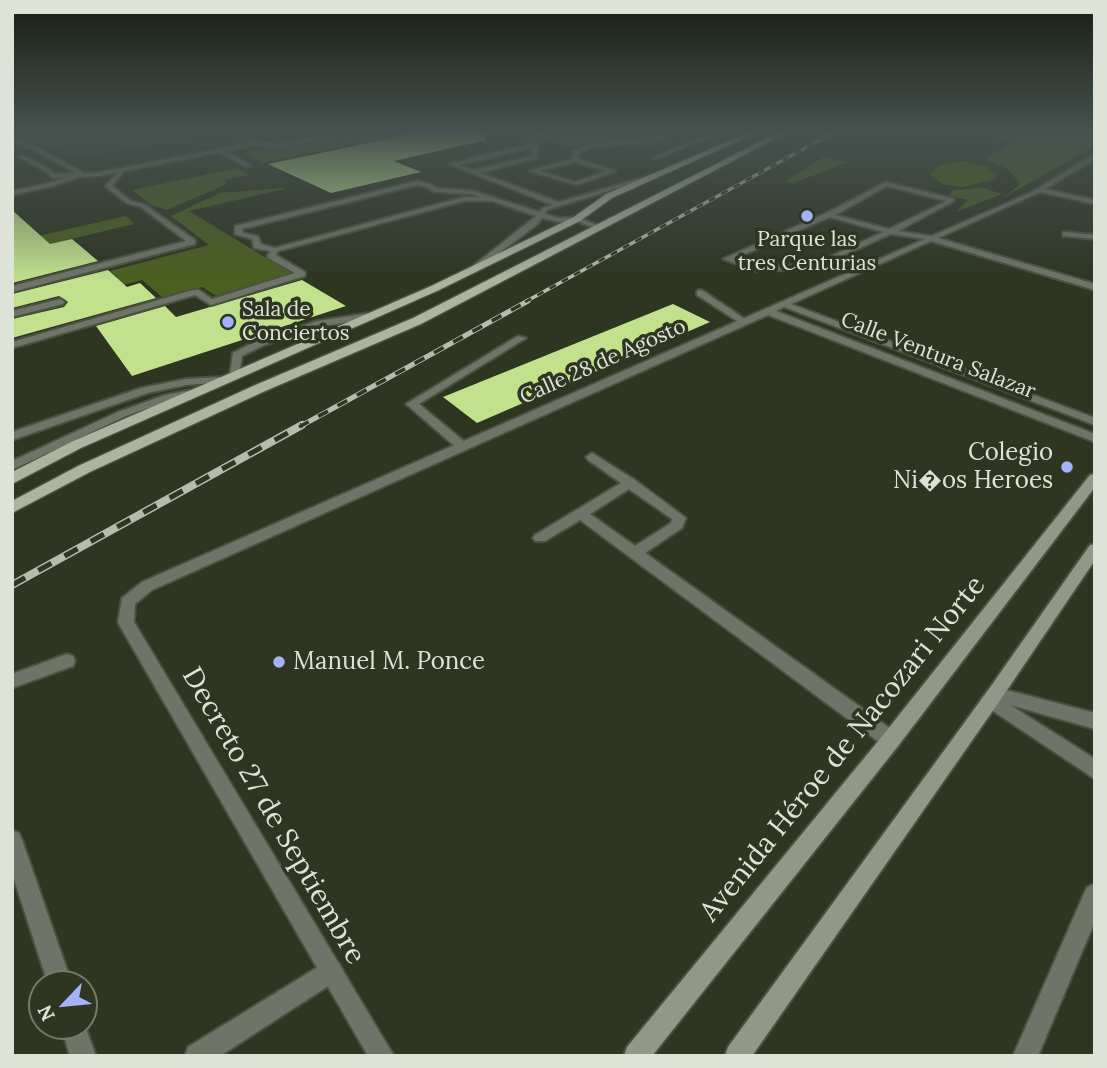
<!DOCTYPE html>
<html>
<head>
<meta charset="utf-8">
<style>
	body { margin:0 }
	#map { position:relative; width:1107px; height:1068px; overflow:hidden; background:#2e3622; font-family:Lora,serif }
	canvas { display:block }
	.frame { position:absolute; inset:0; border:14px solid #dde3d6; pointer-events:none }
	.north { position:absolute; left:28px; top:970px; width:70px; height:70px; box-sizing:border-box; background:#2e3622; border:2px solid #747b6a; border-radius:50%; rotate:244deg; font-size:19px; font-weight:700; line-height:28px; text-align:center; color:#dde3d6 }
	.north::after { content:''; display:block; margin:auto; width:24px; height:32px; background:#a4b2fc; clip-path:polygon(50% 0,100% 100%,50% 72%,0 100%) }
</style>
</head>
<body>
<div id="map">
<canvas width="1107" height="1068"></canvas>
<div class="frame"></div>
<div class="north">N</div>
</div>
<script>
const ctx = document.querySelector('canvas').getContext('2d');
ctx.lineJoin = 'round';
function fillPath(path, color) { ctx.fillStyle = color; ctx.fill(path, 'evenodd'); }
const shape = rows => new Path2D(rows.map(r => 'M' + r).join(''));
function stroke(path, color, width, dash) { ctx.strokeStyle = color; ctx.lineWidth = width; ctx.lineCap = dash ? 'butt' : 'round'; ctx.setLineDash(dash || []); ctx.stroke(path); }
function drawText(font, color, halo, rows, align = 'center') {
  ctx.font = font + ' Lora,serif'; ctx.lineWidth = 7; ctx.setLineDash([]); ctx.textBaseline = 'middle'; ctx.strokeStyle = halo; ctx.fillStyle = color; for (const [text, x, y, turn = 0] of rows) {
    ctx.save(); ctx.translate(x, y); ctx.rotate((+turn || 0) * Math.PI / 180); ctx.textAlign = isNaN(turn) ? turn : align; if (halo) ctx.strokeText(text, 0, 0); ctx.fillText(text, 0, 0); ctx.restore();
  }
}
fillPath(shape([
	[24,131,213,131,215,133,76,159]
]), '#353f24');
fillPath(shape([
	[353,131,419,131,263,163,244,153],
	[565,131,659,131,662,133,648,138,597,141,572,147,541,138],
	[966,131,1095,131,1095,146,1003,198,1020,184,1009,170,986,159,1012,141],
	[824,157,848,162,794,183,786,181],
	[238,168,249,175,225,180,225,185,167,210,151,205,132,190],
	[282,188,284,189,189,211,291,273,216,296,202,287,163,298,142,280,60,302,58,298,120,281,110,271,209,245,171,216,220,193],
	[984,188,1002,194,956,212,968,200,950,196,952,190],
	[126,216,134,224,12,253,12,242]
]), '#4a5f20');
fillPath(shape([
	[964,161,988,167,997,176,996,179,962,187,942,184,930,174,939,165]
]), '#496305');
fillPath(shape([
	[424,131,485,131,486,140,394,161,421,172,331,193,268,164],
	[12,210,50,244,72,239,98,261,12,283],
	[108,270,127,287,140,283,156,298,12,338,12,319,64,307,68,302,59,296,12,308,12,294],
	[302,280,346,306,132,376,96,326,165,306,176,317],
	[673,304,710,322,477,423,443,397]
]), '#c1e18d');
const service = shape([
	[551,131,561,131,535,139,538,145,537,158,480,173,559,202,655,174,660,175,547,210,545,214,559,218,577,217,602,227,598,229,576,221,559,222,542,218,538,224,476,270,473,270,473,266,536,216,492,201,464,201,275,252,254,248,252,239,235,234,235,226,417,181,430,184,436,188,474,191,539,212,543,208,552,205,449,164,530,144,530,137,551,131],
	[531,148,532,156,474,170,459,165,531,148],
	[417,185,426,187,434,192,471,194,480,197,464,197,275,248,261,244,258,236,243,233,242,229,417,185],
	[669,131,676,131,657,142,590,147,579,153,578,159,616,171,577,185,529,171,572,159,574,151,587,144,656,138,669,131],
	[575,162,607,171,575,182,539,171,575,162],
	[716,131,724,131,657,159,652,158,716,131],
	[234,133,259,142,279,144,340,133,343,135,279,148,256,145,234,135,234,133],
	[223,150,250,165,251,166,246,167,221,153,223,150],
	[82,172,84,175,53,186,12,195,12,191,49,183,82,172],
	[886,182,954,199,954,201,898,231,931,236,931,240,891,234,813,269,757,271,723,259,826,213,886,182],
	[887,186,946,201,889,229,835,215,887,186],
	[830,217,883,232,812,265,758,266,734,259,830,217],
	[700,290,703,291,748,321,740,323,697,295,697,291,700,290],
	[370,313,373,314,373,318,319,327,264,345,242,356,239,376,231,376,230,374,233,353,256,341,317,321,370,313],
	[518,336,526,338,419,404,466,443,468,446,466,449,458,449,406,404,518,336],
	[222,377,226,378,226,382,186,385,148,393,12,440,12,432,141,388,186,379,222,377],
	[196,389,200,390,200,394,172,400,126,416,12,470,12,461,118,412,165,395,196,389],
	[67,654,73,656,75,661,73,666,12,688,12,674,67,654],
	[12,830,19,833,22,840,72,984,48,984,12,873,12,830],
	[331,959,339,963,343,971,339,979,220,1056,185,1056,188,1047,331,959],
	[84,1023,96,1056,70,1056,61,1026,84,1026,84,1023]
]);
const pedestrian = shape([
	[121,169,124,171,112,186,131,201,145,205,195,240,195,244,12,292,12,286,186,241,141,207,127,203,106,187,106,185,121,169],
	[272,248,278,248,276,255,305,272,305,276,211,305,195,295,12,348,12,342,193,290,199,290,212,299,295,273,268,258,267,256,272,248],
	[60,299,65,302,63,304,12,317,12,311,60,299],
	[1095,884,1095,921,1038,1056,1013,1056,1087,887,1095,884]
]);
const minor = shape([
	[12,138,36,147,84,173,100,172,258,142,261,144,100,176,52,178,47,172,19,157,24,156,51,170,54,174,76,173,32,149,12,142,12,138],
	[1095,154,1095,159,1045,189,1095,200,1095,204,1040,192,938,238,1095,284,1095,290,931,241,791,304,1095,418,1095,425,784,307,776,311,1095,434,1095,442,768,315,152,590,135,604,134,622,394,1056,368,1056,120,626,118,622,122,598,142,582,1032,192,1095,154],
	[1066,232,1095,235,1095,239,1063,236,1063,232,1066,232],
	[592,453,635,480,686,518,682,528,645,553,898,734,900,740,898,746,891,748,884,746,580,520,545,541,535,541,533,538,535,535,621,483,588,460,586,457,592,453],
	[629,489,672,519,671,523,635,546,590,514,629,489],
	[995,687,1095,713,1095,729,989,699,986,694,989,689,995,687]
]);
const tertiary = shape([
	[990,692,1095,759,1095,779,984,705,981,700,984,695,990,692]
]);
const secondary = shape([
	[1095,474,1095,487,898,746,652,1056,624,1056,627,1047,884,734,1090,475,1095,474],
	[1095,544,1095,560,1001,699,752,1056,725,1056,728,1047,989,689,1090,545,1095,544]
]);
const primary = shape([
	[752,131,761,131,612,198,580,221,437,291,81,448,12,484,12,472,71,442,429,287,574,217,606,194,752,131],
	[781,131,790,131,421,324,263,392,90,472,12,513,12,501,78,466,253,386,413,318,781,131]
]);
stroke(service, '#4a523f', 4);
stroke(pedestrian, '#4a523f', 4);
stroke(minor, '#4a523f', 4);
stroke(tertiary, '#4a523f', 4);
stroke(secondary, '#4a523f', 4);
stroke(primary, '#4a523f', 3);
fillPath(service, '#6f7469');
fillPath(pedestrian, '#6f7469');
fillPath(minor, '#6f7469');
fillPath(tertiary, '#6f7469');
fillPath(secondary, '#919887');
fillPath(primary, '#abb49f');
const railFar2 = shape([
	[525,302,836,131]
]);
const railFar1 = shape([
	[299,427,528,301]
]);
const rail = shape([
	[12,585,302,425]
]);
stroke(railFar2, '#b5bcad', 3.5);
stroke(railFar1, '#b5bcad', 5);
stroke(rail, '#b5bcad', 8);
stroke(railFar2, '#2e3622', 2.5, [7]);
stroke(railFar1, '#2e3622', 3.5, [11]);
stroke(rail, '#2e3622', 5, [15]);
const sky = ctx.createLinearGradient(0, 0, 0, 281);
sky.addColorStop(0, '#191e13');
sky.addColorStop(0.47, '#46524f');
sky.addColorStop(1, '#46524f00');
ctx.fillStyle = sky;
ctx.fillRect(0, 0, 1107, 281);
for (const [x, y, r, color] of [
	[807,216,7,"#a4b2fc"],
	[228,322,7,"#a4b2fc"],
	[1067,467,7,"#a4b2fc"],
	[279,662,7,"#a4b2fc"]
]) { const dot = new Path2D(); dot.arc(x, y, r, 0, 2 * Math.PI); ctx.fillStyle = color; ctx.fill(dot); stroke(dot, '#2e3622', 2.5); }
drawText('21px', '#dde3d6', '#2e3622', [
	["Parque las",807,240],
	["tres Centurias",807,264],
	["Sala de",242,310,"left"],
	["Conciertos",242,334,"left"]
]);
drawText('21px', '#dde3d6', '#2e3622', [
	["Calle Ventura Salazar",938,356,21],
	["Calle 28 de Agosto",603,362,-24]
]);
drawText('24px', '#dde3d6', '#2e3622', [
	["Colegio",1053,453],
	["Ni�os Heroes",1053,481],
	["Manuel M. Ponce",293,662,"left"]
], 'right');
drawText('28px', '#dde3d6', '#2e3622', [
	["Avenida Héroe de Nacozari Norte",843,749,-51],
	["Decreto 27 de Septiembre",273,816,60]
]);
</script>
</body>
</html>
